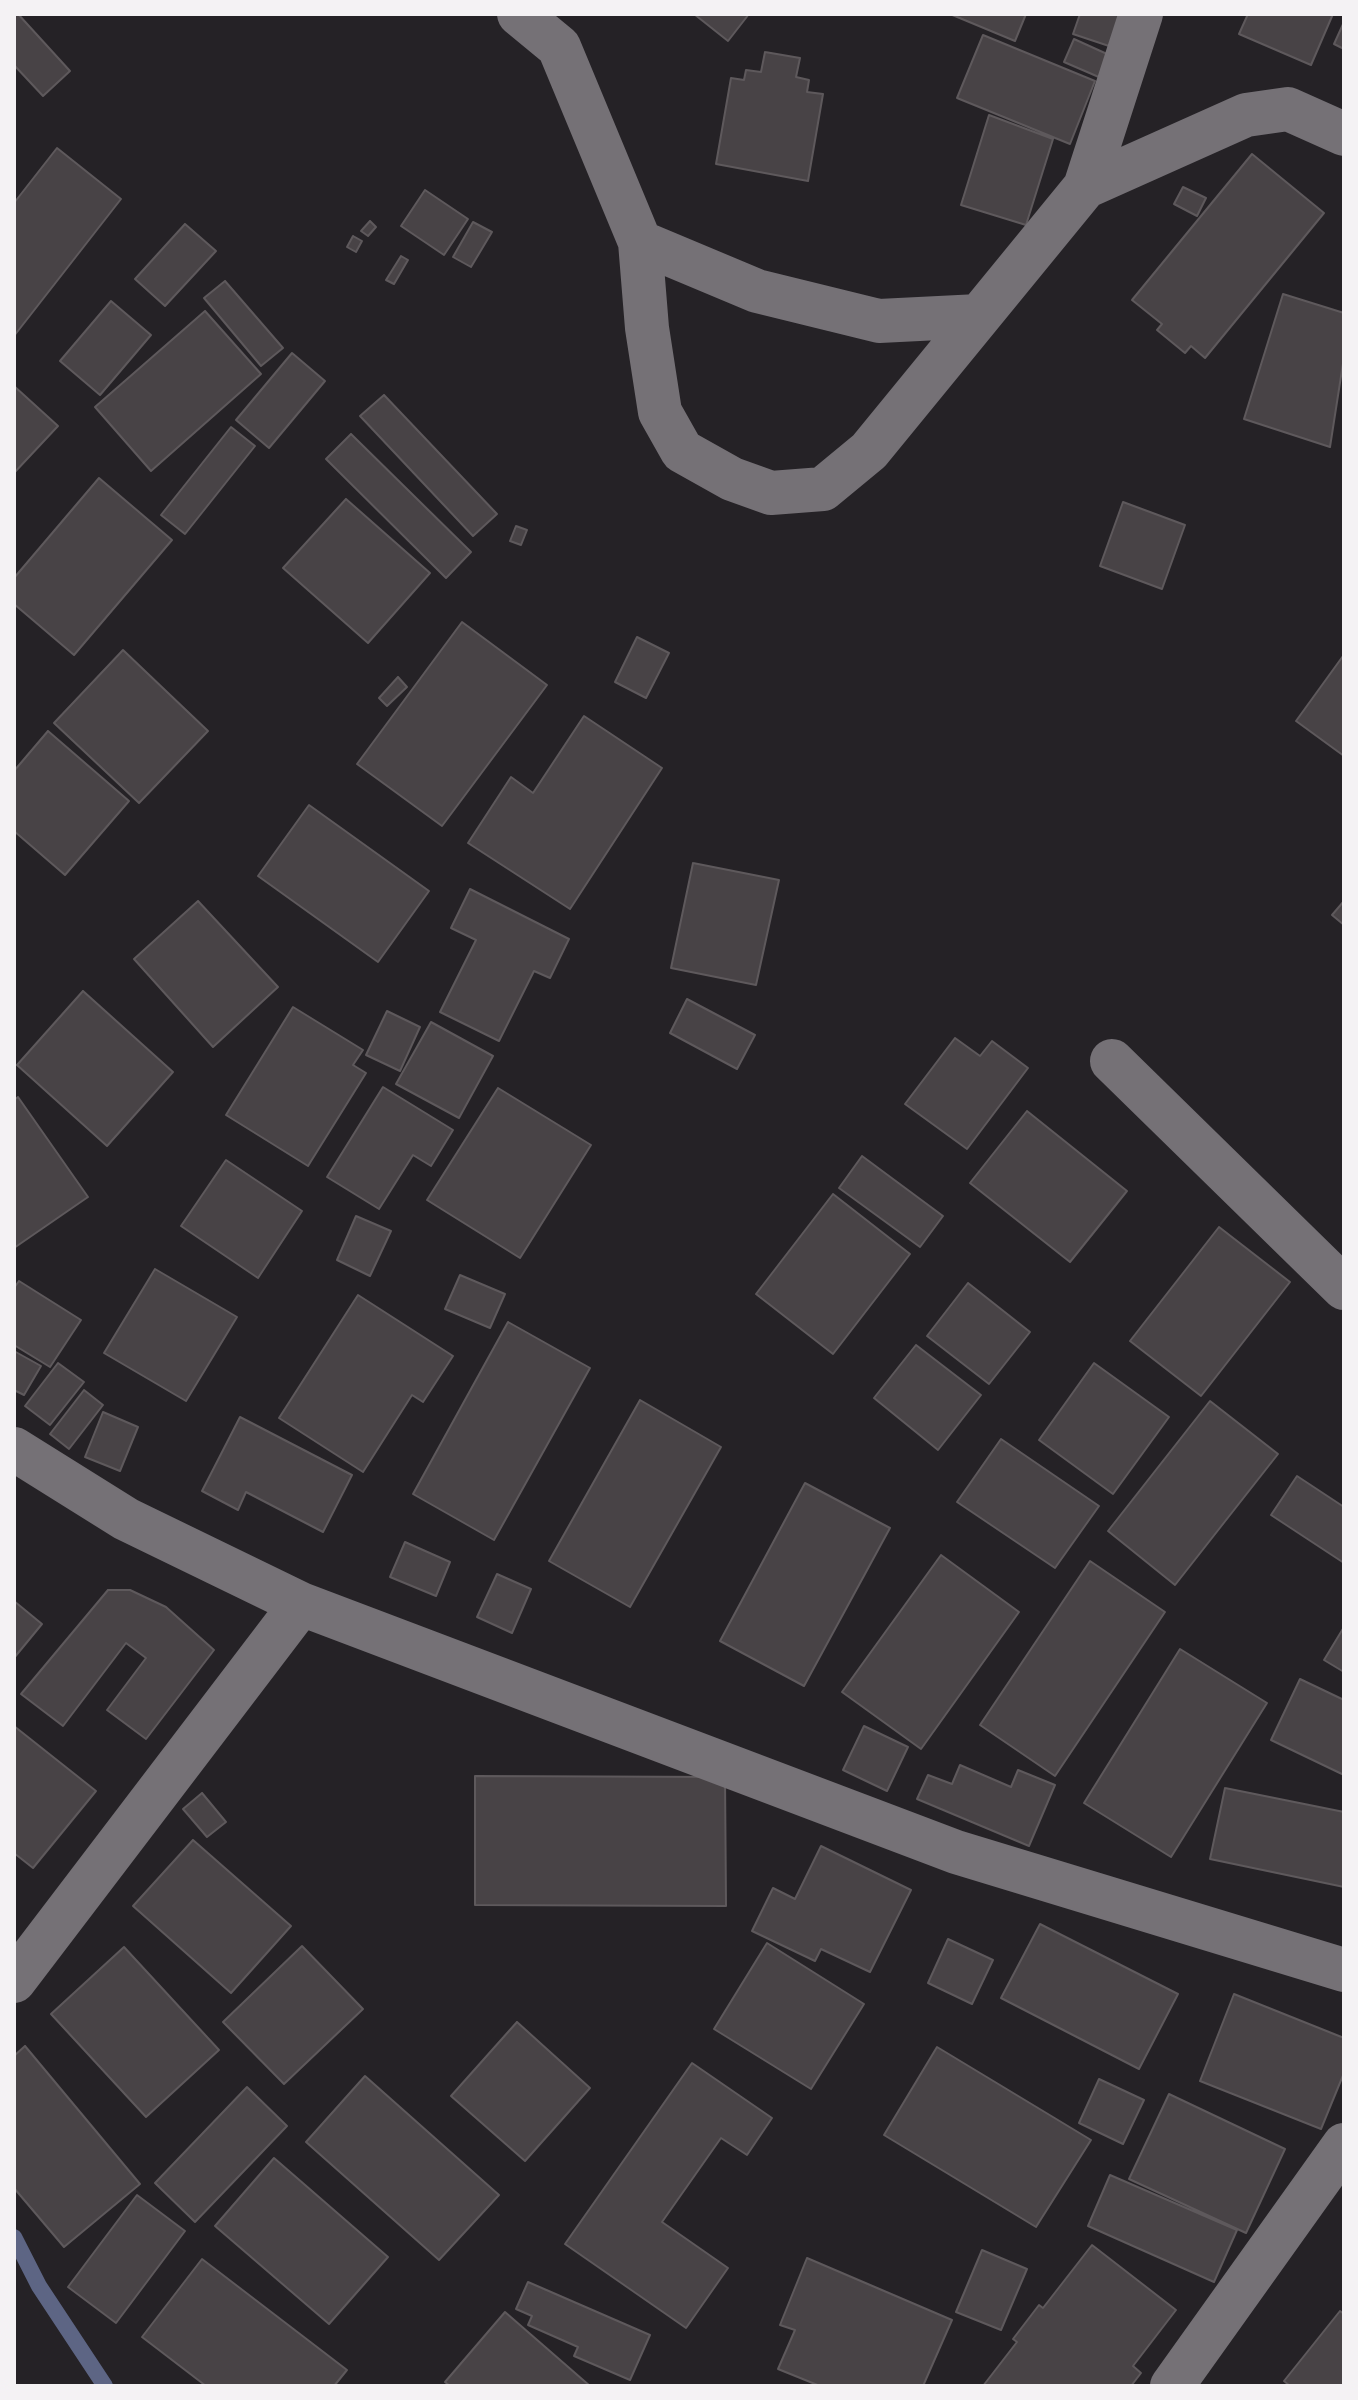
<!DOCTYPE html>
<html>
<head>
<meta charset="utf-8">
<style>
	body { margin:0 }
	#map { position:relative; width:1358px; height:2400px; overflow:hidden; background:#252226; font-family:"PT Sans Narrow",sans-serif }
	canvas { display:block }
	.frame { position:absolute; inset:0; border:16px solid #f4f2f4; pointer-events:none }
</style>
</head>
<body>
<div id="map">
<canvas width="1358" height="2400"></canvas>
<div class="frame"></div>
</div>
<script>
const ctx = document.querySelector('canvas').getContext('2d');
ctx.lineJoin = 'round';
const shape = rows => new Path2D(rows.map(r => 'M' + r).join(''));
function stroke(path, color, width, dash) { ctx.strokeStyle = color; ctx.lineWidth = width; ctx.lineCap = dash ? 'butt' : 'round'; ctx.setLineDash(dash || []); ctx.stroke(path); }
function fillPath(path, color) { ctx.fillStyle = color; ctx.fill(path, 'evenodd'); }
stroke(shape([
	[14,2237,39,2286,105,2386]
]), '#5d6584', 16);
const building = shape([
	[14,14,18,14,70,71,43,96,14,65,14,14],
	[694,14,749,14,728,41,694,14],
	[950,14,1026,14,1015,41,950,14],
	[1080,14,1130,14,1118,49,1073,34,1080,14],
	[1248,14,1333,14,1311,65,1239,34,1248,14],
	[1344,22,1344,49,1334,44,1344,22],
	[983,35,1095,81,1070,144,957,98,983,35],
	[1074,39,1118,59,1108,81,1064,62,1074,39],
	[765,52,800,58,796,77,809,80,807,92,823,94,808,181,716,164,731,78,744,80,746,70,761,72,765,52],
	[989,115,1053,139,1026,225,961,205,989,115],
	[57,148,121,199,14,336,14,203,57,148],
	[1252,154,1324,213,1205,358,1191,346,1185,353,1157,330,1162,324,1132,300,1252,154],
	[1183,187,1206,198,1197,216,1174,204,1183,187],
	[425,190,468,219,444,255,401,226,425,190],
	[370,221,376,227,368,236,361,231,370,221],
	[473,222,492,232,471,267,453,257,473,222],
	[185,224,216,251,165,306,135,279,185,224],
	[353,236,362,241,356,252,347,247,353,236],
	[401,256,408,260,394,284,386,280,401,256],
	[225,281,283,348,261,366,204,298,225,281],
	[1283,294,1344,313,1344,357,1330,447,1244,419,1283,294],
	[111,301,151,335,100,395,60,361,111,301],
	[205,311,261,374,151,471,95,407,205,311],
	[292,353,325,381,269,448,236,420,292,353],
	[14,386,58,426,14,473,14,386],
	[384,395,497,514,473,536,360,416,384,395],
	[231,427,255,446,185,534,161,515,231,427],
	[351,434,471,552,446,578,326,459,351,434],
	[99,478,172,540,74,655,14,604,14,578,99,478],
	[346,499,430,573,368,643,283,568,346,499],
	[1123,502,1185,525,1162,589,1100,566,1123,502],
	[516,526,527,530,521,545,510,541,516,526],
	[462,622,547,685,442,826,357,764,462,622],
	[637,637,669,653,646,698,615,682,637,637],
	[123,650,208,731,139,803,54,723,123,650],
	[1343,656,1344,656,1344,756,1296,721,1343,656],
	[398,677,407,687,387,706,379,698,398,677],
	[584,716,662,768,570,909,468,843,511,777,533,793,584,716],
	[48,731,129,801,65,875,14,831,14,771,48,731],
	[309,805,429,891,378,962,258,876,309,805],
	[693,863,779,880,756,985,671,968,693,863],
	[470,889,569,939,550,978,534,971,499,1041,440,1012,476,940,451,928,470,889],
	[198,901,278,987,213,1047,134,959,198,901],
	[1344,901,1344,925,1332,915,1344,901],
	[83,991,173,1072,107,1146,17,1065,83,991],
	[687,999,755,1035,737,1069,670,1033,687,999],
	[293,1007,363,1050,353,1065,366,1073,308,1166,226,1115,293,1007],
	[387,1011,420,1027,400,1071,366,1055,387,1011],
	[431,1022,493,1056,459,1118,396,1084,431,1022],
	[955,1038,980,1056,992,1041,1028,1068,967,1149,905,1104,955,1038],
	[383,1087,453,1130,431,1166,413,1155,379,1209,327,1177,383,1087],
	[498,1088,591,1145,520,1258,427,1200,498,1088],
	[18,1097,88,1197,14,1248,14,1100,18,1097],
	[1027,1111,1127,1191,1070,1262,970,1183,1027,1111],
	[862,1156,943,1216,920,1247,839,1188,862,1156],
	[226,1160,302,1211,258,1278,181,1226,226,1160],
	[833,1194,910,1254,833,1354,756,1294,833,1194],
	[356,1216,391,1231,370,1276,337,1260,356,1216],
	[1219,1227,1290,1282,1201,1396,1130,1341,1219,1227],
	[155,1269,237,1317,186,1401,104,1353,155,1269],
	[460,1275,505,1294,490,1328,445,1309,460,1275],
	[19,1281,81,1320,50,1367,14,1345,14,1288,19,1281],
	[968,1283,1030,1332,989,1384,927,1336,968,1283],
	[358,1295,453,1356,423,1402,412,1395,363,1472,279,1418,358,1295],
	[508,1322,590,1368,494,1540,413,1494,508,1322],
	[916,1345,981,1395,938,1450,874,1398,916,1345],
	[14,1351,41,1366,24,1395,14,1390,14,1351],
	[58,1363,84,1382,50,1425,25,1406,58,1363],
	[1094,1363,1169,1417,1113,1494,1039,1440,1094,1363],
	[84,1390,103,1405,69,1449,50,1434,84,1390],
	[640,1400,721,1447,630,1607,549,1561,640,1400],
	[1210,1401,1278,1454,1175,1585,1108,1531,1210,1401],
	[103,1412,138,1427,120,1471,85,1457,103,1412],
	[240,1417,352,1475,323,1532,246,1492,238,1510,202,1491,240,1417],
	[1001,1439,1099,1506,1055,1568,957,1502,1001,1439],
	[1297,1476,1344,1507,1344,1563,1271,1515,1297,1476],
	[805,1483,890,1528,804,1686,720,1641,805,1483],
	[405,1542,450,1562,436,1596,390,1577,405,1542],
	[941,1555,1019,1612,921,1749,842,1692,941,1555],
	[1090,1561,1165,1612,1055,1776,980,1725,1090,1561],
	[497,1574,531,1589,512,1633,477,1617,497,1574],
	[108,1590,130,1590,166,1607,214,1650,146,1739,107,1710,146,1658,126,1643,63,1726,21,1694,108,1590],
	[14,1601,42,1624,14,1658,14,1601],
	[1344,1627,1344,1672,1324,1660,1344,1627],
	[1180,1649,1267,1703,1171,1857,1084,1803,1180,1649],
	[1300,1679,1344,1700,1344,1775,1271,1740,1300,1679],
	[14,1726,96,1791,33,1868,14,1853,14,1726],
	[864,1726,908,1747,887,1791,843,1770,864,1726],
	[960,1765,1011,1787,1018,1770,1055,1785,1029,1846,917,1799,928,1775,952,1784,960,1765],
	[475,1776,725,1777,726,1906,475,1905,475,1776],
	[1225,1788,1344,1812,1344,1887,1210,1859,1225,1788],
	[202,1793,226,1822,207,1837,183,1809,202,1793],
	[193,1840,291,1926,231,1993,133,1906,193,1840],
	[821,1846,911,1890,870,1972,821,1949,815,1961,752,1931,773,1888,795,1899,821,1846],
	[1040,1924,1178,1994,1139,2069,1001,1998,1040,1924],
	[948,1939,993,1960,972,2004,928,1983,948,1939],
	[767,1943,864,2004,811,2089,714,2029,767,1943],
	[302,1946,363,2009,284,2084,223,2022,302,1946],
	[124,1947,219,2050,146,2117,51,2014,124,1947],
	[1234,1994,1344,2038,1344,2073,1321,2129,1200,2081,1234,1994],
	[517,2022,590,2088,525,2161,451,2096,517,2022],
	[25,2046,140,2184,64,2247,14,2188,14,2056,25,2046],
	[937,2047,1091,2140,1036,2227,884,2135,937,2047],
	[692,2063,772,2118,747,2155,721,2138,662,2222,728,2268,686,2328,565,2244,692,2063],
	[365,2076,499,2195,439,2260,306,2142,365,2076],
	[1099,2079,1144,2100,1123,2144,1079,2123,1099,2079],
	[247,2087,287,2126,195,2222,155,2183,247,2087],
	[1169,2094,1285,2149,1246,2233,1129,2179,1169,2094],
	[274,2158,388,2257,329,2324,215,2226,274,2158],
	[1110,2175,1237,2230,1214,2282,1088,2226,1110,2175],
	[137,2195,185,2231,116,2323,68,2287,137,2195],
	[1092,2245,1176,2310,1133,2366,1141,2373,1131,2386,983,2386,1017,2342,1013,2339,1039,2305,1043,2308,1092,2245],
	[982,2250,1027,2269,1001,2330,956,2312,982,2250],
	[807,2258,952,2320,923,2386,820,2386,778,2369,795,2330,780,2325,807,2258],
	[202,2259,347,2370,334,2386,206,2386,142,2337,202,2259],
	[528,2282,650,2335,630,2380,574,2356,578,2347,528,2325,532,2316,516,2309,528,2282],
	[1340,2311,1344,2314,1344,2386,1290,2386,1284,2381,1340,2311],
	[505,2312,590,2386,450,2386,445,2382,505,2312]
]);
fillPath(building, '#484346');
stroke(building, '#5e595c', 2);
stroke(shape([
	[519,14,559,47,640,242,647,328,660,412,682,451,732,479,771,493,823,489,869,451,1085,187,1141,14],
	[1085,187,1246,115,1288,109,1344,134],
	[640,242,757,291,879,321,979,316],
	[1112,1061,1344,1288],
	[14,1449,126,1519,301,1604,956,1852,1344,1970],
	[14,1981,301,1604],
	[1172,2386,1344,2145]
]), '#757176', 44);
</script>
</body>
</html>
